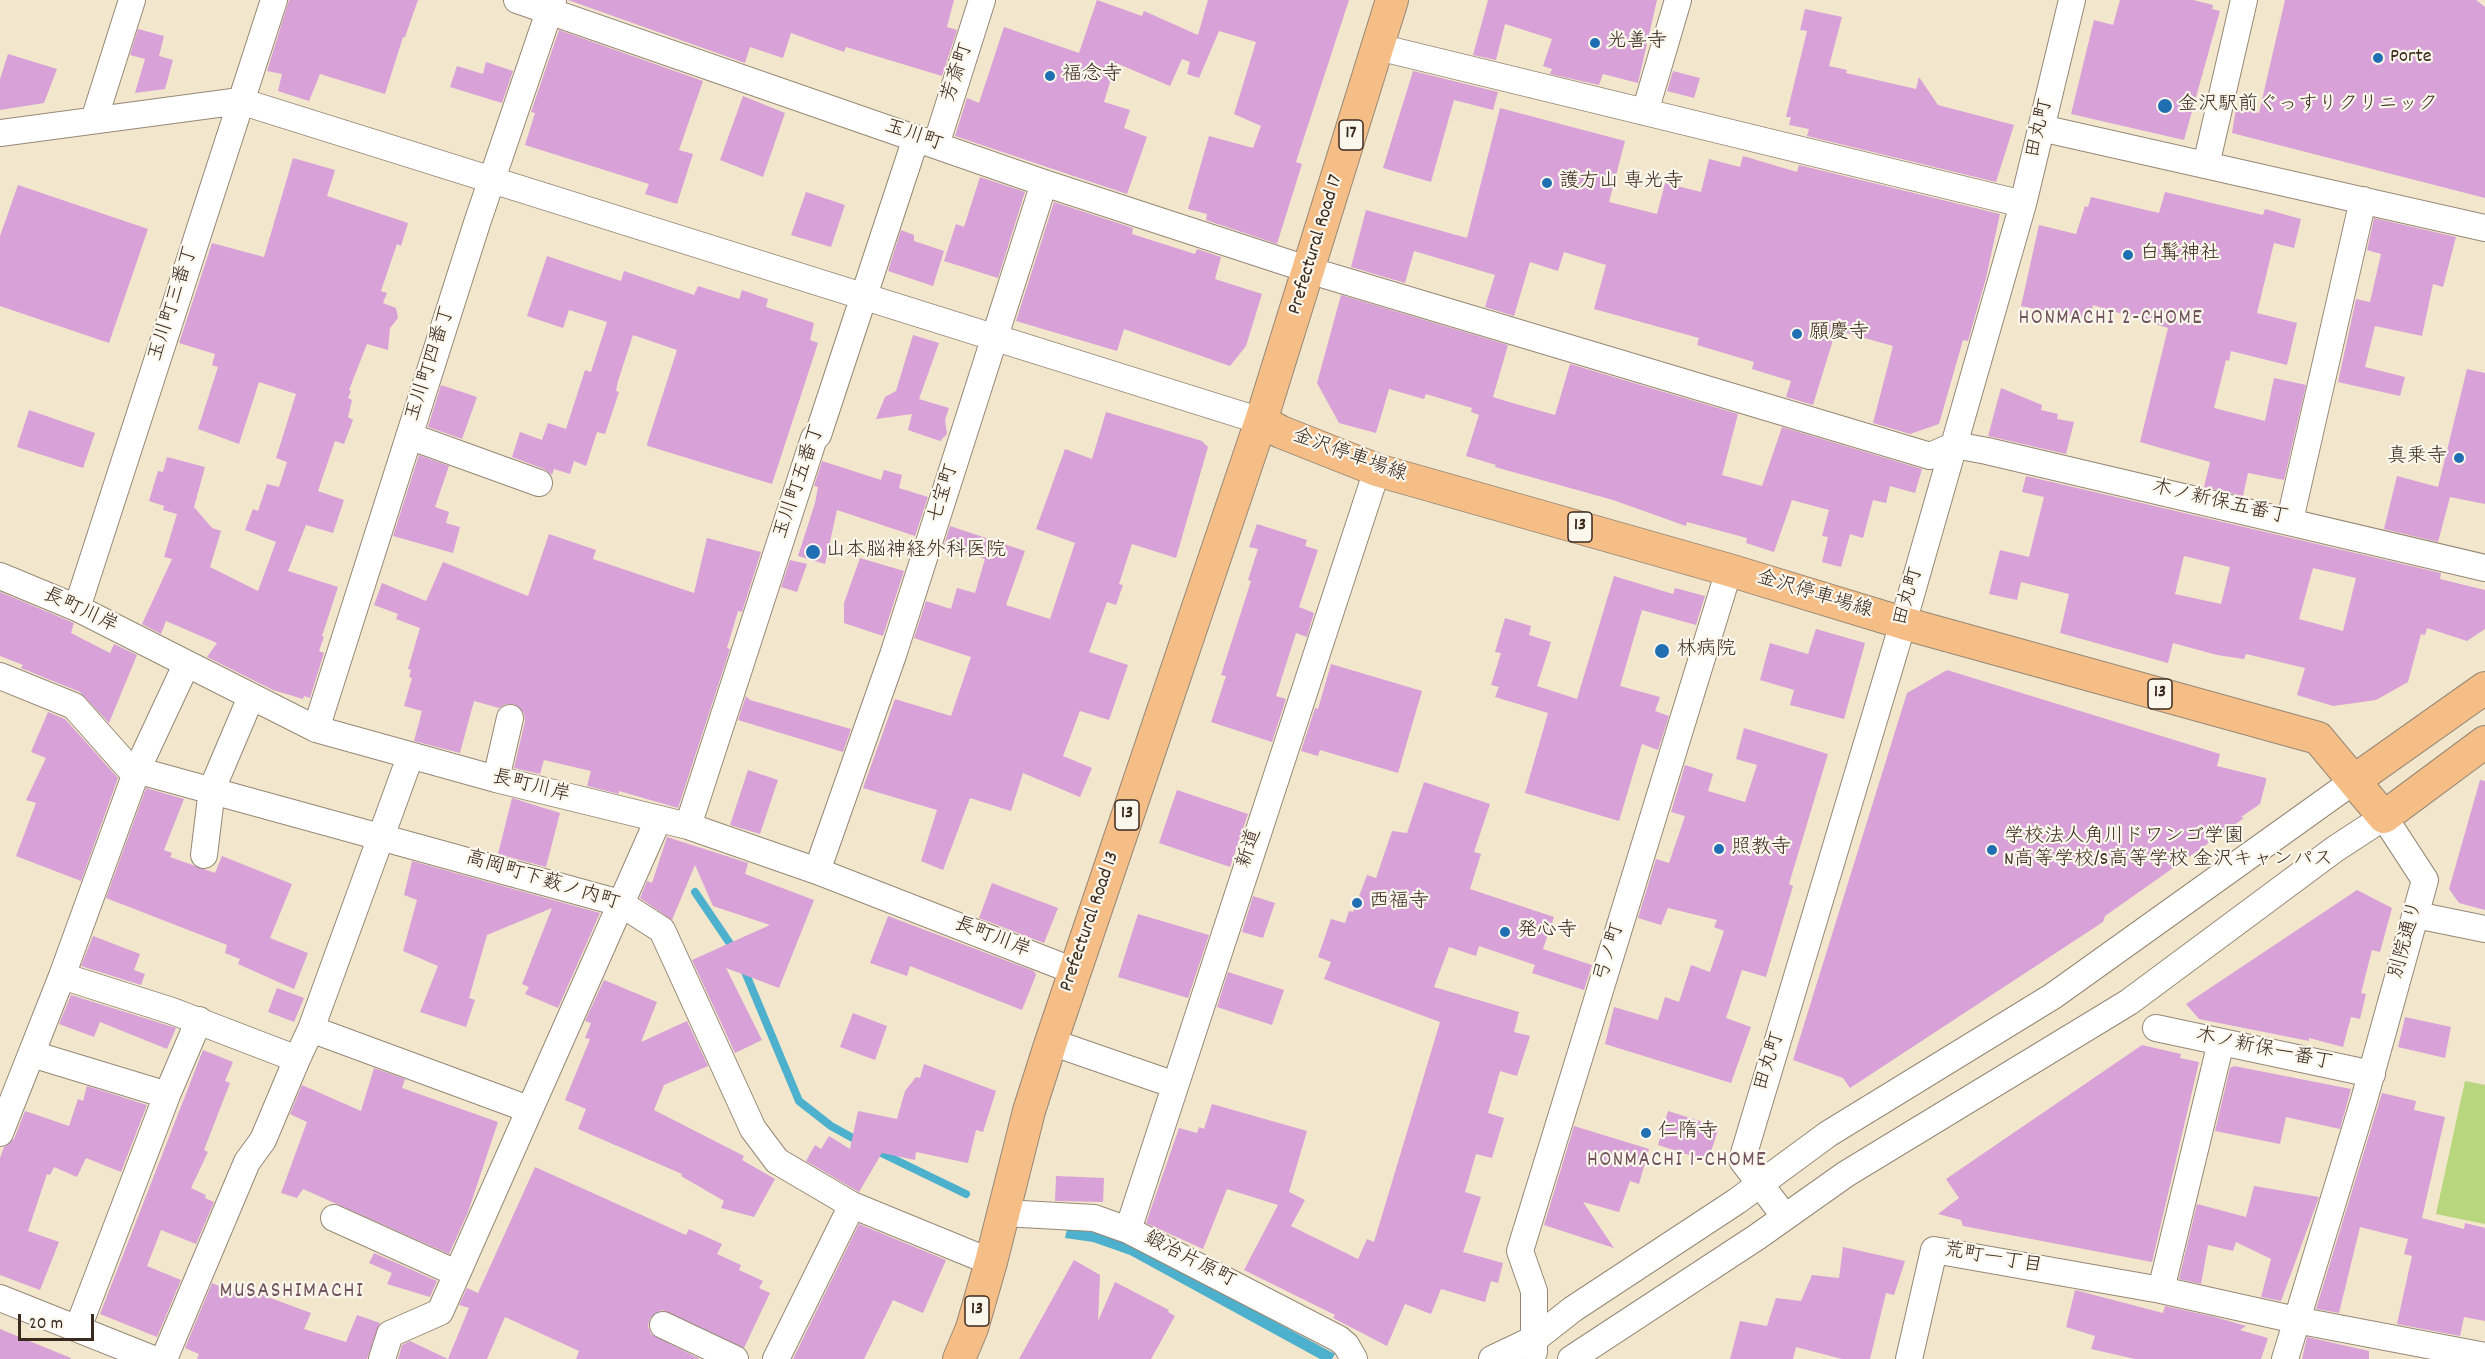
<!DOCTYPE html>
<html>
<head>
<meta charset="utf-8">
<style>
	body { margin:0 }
	#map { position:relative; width:2485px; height:1359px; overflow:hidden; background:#f2e7cd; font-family:Dekko,sans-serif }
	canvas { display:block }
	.scale { position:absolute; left:18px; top:1314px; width:76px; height:27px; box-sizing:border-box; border:3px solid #3b2a1e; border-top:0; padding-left:8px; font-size:18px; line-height:21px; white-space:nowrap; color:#3b2a1e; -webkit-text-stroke:4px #fbf7ec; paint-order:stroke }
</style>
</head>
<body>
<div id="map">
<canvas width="2485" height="1359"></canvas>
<div class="scale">20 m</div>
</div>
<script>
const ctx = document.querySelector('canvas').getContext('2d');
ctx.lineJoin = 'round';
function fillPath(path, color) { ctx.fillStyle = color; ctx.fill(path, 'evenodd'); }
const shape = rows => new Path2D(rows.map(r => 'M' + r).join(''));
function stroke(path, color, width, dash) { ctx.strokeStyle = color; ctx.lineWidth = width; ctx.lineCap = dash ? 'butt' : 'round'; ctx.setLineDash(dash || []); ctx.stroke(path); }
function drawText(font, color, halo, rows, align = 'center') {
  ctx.font = font + ' Dekko,"Klee One",sans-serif'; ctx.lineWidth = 4.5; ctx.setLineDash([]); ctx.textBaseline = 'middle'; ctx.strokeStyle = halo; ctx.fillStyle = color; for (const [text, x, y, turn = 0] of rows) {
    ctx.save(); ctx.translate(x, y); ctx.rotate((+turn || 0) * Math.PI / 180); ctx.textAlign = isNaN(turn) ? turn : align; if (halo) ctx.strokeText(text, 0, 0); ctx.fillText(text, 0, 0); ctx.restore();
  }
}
fillPath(shape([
	[2465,1081,2485,1085,2485,1224,2436,1214]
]), '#b7d67e');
fillPath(shape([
	[1067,1229,1095,1232,1135,1246,1335,1354,1332,1359,1320,1359,1130,1255,1093,1242,1065,1238]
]), '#4db0cc');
stroke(shape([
	[695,892,735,951],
	[743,967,799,1101,831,1126,860,1142],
	[873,1149,966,1194]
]), '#4db0cc', 8);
fillPath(shape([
	[289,0,418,0,405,37,403,37,385,94,320,74,309,101,278,91,282,74,267,71],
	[568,0,954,0,947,27,957,30,942,76,846,47,844,52,791,33,783,58,750,47,745,63],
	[1097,0,1142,16,1144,11,1198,35,1208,0,1349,0,1296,162,1302,164,1277,244,1206,220,1207,214,1188,209,1209,136,1253,148,1261,126,1234,114,1256,42,1219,31,1199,78,1187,74,1190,62,1182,59,1170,86,1116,63,1104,102,1130,110,1124,128,1147,137,1127,194,955,136,967,98,979,103,1004,27,1079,53],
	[1488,0,1657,0,1638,83,1603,74,1599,85,1550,74,1552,69,1543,66,1552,39,1505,24,1496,60,1473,55],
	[2120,0,2193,0,2213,5,2212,9,2220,11,2184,140,2071,114,2094,20,2113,25],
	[2285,0,2476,0,2485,7,2485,198,2232,133,2236,108,2259,113],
	[1805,9,1842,17,1829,66,1847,70,1846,73,1916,89,1919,77,1938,105,2014,125,1996,182,1807,136,1809,129,1789,125,1791,117,1786,117,1807,31,1800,30],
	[138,29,164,36,159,56,173,60,165,89,135,93,145,59,130,55],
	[559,30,703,81,679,150,693,154,677,204,645,194,649,184,525,145,535,113,531,112],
	[8,54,57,69,44,103,0,110,0,79],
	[486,62,513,71,502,103,450,87,457,66,483,74],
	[1413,71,1498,92,1493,110,1454,100,1431,182,1383,168],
	[1673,71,1700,78,1694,98,1667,91],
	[743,96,785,113,763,177,720,160],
	[1500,108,1625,141,1609,202,1657,214,1665,183,1701,192,1709,159,1740,167,1743,156,1797,172,1799,165,2000,214,1986,278,1968,341,1963,340,1939,424,1910,434,1873,423,1893,346,1836,330,1813,405,1786,397,1791,381,1752,369,1754,362,1697,345,1699,338,1594,309,1606,265,1564,252,1558,271,1530,262,1514,316,1485,307,1495,275,1414,251,1405,283,1351,267,1366,210,1467,238],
	[293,158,335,170,327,196,408,223,401,246,397,244,381,291,387,293,383,303,396,308,398,318,390,328,388,350,367,344,349,390,351,391,348,398,352,400,348,417,353,420,344,444,335,441,318,491,344,500,333,533,306,525,288,571,338,587,322,636,324,637,319,651,324,653,310,698,304,696,303,699,273,690,207,657,217,643,166,621,161,634,142,624,172,559,164,557,177,514,163,510,164,506,149,501,158,471,163,472,167,457,205,467,194,507,212,528,221,531,210,567,258,591,276,542,245,530,253,509,258,511,267,484,279,487,287,462,276,458,296,394,259,382,239,444,198,429,218,367,212,365,215,354,179,343,212,243,264,257],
	[980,177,1025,192,998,278,944,261,956,224,964,227],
	[18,185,148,229,109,343,0,306,0,236],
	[806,192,845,205,831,247,791,235],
	[2165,192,2263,215,2265,209,2301,219,2294,248,2274,243,2257,313,2297,323,2287,365,2231,351,2229,361,2226,360,2214,408,2265,421,2274,378,2306,385,2284,480,2248,473,2243,496,2204,487,2210,462,2140,442,2168,328,2093,305,2089,320,2021,306,2039,225,2076,234,2085,206,2088,207,2091,197,2159,213],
	[1054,202,1133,228,1132,234,1195,254,1197,249,1221,257,1215,279,1262,294,1246,346,1230,366,1124,329,1117,351,1016,321],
	[2374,218,2456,237,2443,287,2433,284,2422,336,2375,326,2365,367,2405,377,2400,396,2338,382,2356,299,2370,302,2381,254,2367,250],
	[901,230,914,235,914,241,944,251,933,286,888,271],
	[547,256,621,281,624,271,694,295,698,286,739,299,742,290,768,299,766,307,814,323,810,340,818,343,772,484,648,446,647,444,677,350,633,335,618,381,616,391,619,392,605,434,597,432,586,466,574,461,570,474,554,469,552,475,544,469,512,457,520,432,542,440,548,423,566,429,585,370,591,372,607,322,569,310,563,328,527,316],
	[1341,295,1508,345,1493,397,1509,402,1555,415,1570,364,1738,414,1722,475,1762,486,1782,427,1922,469,1915,493,1890,486,1886,503,1873,500,1863,538,1850,534,1841,567,1822,562,1828,537,1822,536,1829,510,1792,500,1774,552,1746,543,1747,538,1687,522,1686,526,1613,500,1495,467,1496,465,1466,456,1479,415,1471,412,1472,408,1426,394,1424,399,1389,389,1376,433,1339,423,1317,383],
	[913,335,939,343,919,399,949,408,945,420,947,434,940,441,908,430,912,414,876,419,885,397,896,391],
	[2467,369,2485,373,2485,504,2450,497,2438,542,2384,529,2397,476,2438,487],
	[441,385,477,397,462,439,428,427],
	[2001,388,2042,405,2041,410,2058,414,2057,419,2074,422,2066,454,1988,436],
	[29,410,95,433,83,468,17,447],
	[1106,412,1202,441,1208,447,1176,558,1132,544,1119,584,1123,585,1116,605,1107,602,1089,652,1128,665,1109,720,1080,711,1063,756,1092,768,1080,797,1023,773,1011,811,970,798,943,870,921,861,937,810,863,788,895,699,951,716,971,657,914,638,926,601,951,609,957,588,975,593,985,559,944,545,950,526,1025,551,1006,605,1050,619,1075,543,1036,529,1065,449,1092,459],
	[419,455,449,466,435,507,449,512,446,523,460,527,453,553,393,536],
	[822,461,881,480,884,470,902,475,899,488,928,497,915,536,837,510,825,564,798,556,815,503,818,487,814,486],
	[2026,476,2441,573,2440,579,2485,590,2485,629,2467,641,2427,628,2425,635,2421,634,2408,682,2376,700,2333,706,2297,695,2305,668,2246,654,2244,659,2217,655,2173,643,2168,663,2060,633,2069,594,2021,582,2017,600,1989,594,2000,550,2029,557,2044,497,2022,492],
	[2184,556,2230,567,2221,604,2175,594],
	[2313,568,2356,578,2343,631,2299,619],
	[1257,524,1307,540,1305,546,1318,550,1299,607,1314,613,1307,637,1296,633,1276,696,1286,699,1272,742,1211,722,1226,676,1221,675,1251,581,1248,580,1258,549,1249,547],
	[549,534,596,550,593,559,694,593,707,538,761,552,742,612,738,611,727,648,730,649,678,808,619,791,619,794,587,786,591,771,544,760,540,774,514,768,525,721,524,713,514,704,506,704,499,708,474,701,460,753,414,741,422,711,404,706,412,678,409,677,411,670,408,669,420,628,396,619,398,614,374,605,382,583,426,601,443,562,528,596],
	[860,558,904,571,883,636,844,623,844,603],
	[790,560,807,564,797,592,781,587],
	[1614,576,1673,594,1675,588,1705,596,1696,625,1642,610,1620,686,1660,697,1655,711,1669,716,1658,750,1642,744,1619,821,1525,793,1548,713,1495,697,1499,687,1491,685,1501,653,1495,652,1505,618,1531,626,1529,635,1551,642,1537,686,1577,699],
	[0,592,74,623,71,633,110,653,114,644,137,655,109,723,80,692,21,668,23,665,0,656],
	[1816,629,1865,643,1844,719,1790,705,1794,690,1760,680,1770,643,1808,654],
	[1331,664,1422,691,1398,773,1320,750,1318,756,1301,751,1315,708,1318,709],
	[1947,670,2220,754,2217,766,2266,778,2266,781,2260,804,2241,817,2244,818,2105,916,2103,922,1850,1088,1843,1078,1793,1060,1907,693],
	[746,696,750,700,851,729,843,752,738,720],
	[48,712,65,719,118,778,81,881,16,856,36,803,26,800,46,758,31,752],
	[1744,728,1828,754,1789,884,1793,886,1766,977,1742,970,1726,1018,1751,1027,1731,1083,1605,1044,1614,1007,1658,1020,1665,997,1679,1002,1691,965,1710,972,1724,931,1714,927,1717,920,1668,908,1661,925,1638,918,1656,859,1669,863,1685,816,1671,812,1685,765,1713,774,1708,791,1745,802,1757,765,1736,759],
	[748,770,778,780,760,834,730,825],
	[2480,780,2485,781,2485,910,2459,903,2449,889],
	[1424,782,1490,804,1474,852,1481,854,1470,889,1554,917,1543,949,1592,965,1584,990,1532,973,1535,965,1479,946,1476,956,1449,947,1434,987,1519,1012,1514,1032,1530,1036,1517,1076,1500,1071,1488,1113,1504,1118,1492,1158,1476,1154,1465,1192,1481,1197,1463,1252,1503,1263,1498,1283,1491,1281,1485,1302,1441,1289,1431,1314,1405,1304,1387,1346,1333,1318,1335,1315,1244,1270,1278,1205,1227,1189,1203,1249,1146,1223,1179,1128,1197,1133,1199,1127,1204,1129,1212,1104,1307,1131,1289,1192,1305,1200,1291,1226,1358,1259,1367,1239,1374,1242,1440,1022,1324,979,1331,962,1318,957,1331,919,1345,923,1349,911,1353,912,1367,875,1376,878,1392,831,1407,833],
	[146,788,184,799,164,850,172,853,170,857,215,873,222,856,292,884,270,938,308,953,294,989,238,964,240,959,225,953,227,945,106,898],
	[1177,790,1248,814,1230,867,1159,843],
	[512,798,560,813,546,867,498,854],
	[667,837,748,863,745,874,814,900,779,988,726,968,762,1040,735,1053,692,960,770,925,713,906,695,865,672,920,640,898,647,881,652,883],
	[412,861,600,913,558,1008,525,994,529,987,522,984,552,908,487,935,469,998,475,1000,466,1027,420,1012,438,966,403,951,417,900,404,895],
	[992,883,1058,908,1044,943,979,918],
	[2357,890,2392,908,2380,952,2372,950,2361,993,2366,994,2360,1019,2351,1017,2343,1047,2309,1038,2309,1041,2199,1019,2186,1004],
	[1253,896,1275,903,1263,938,1242,932],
	[1138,914,1209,935,1188,998,1118,977],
	[888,916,1034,971,1036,975,1022,1010,910,966,907,976,870,963],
	[93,936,140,954,134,970,145,974,141,985,81,966],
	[1228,972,1284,990,1272,1025,1217,1007],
	[604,980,657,1002,641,1042,687,1021,708,1066,664,1085,654,1110,744,1156,742,1160,775,1179,754,1217,721,1208,724,1201,681,1176,682,1174,578,1129,586,1109,565,1100,590,1039,585,1038,591,1023,585,1021],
	[277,988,304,998,294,1022,268,1012],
	[71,995,176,1028,167,1049,100,1022,94,1037,59,1024],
	[853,1013,887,1026,875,1060,840,1047],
	[2405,1017,2451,1027,2445,1058,2398,1047],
	[2142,1045,2181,1054,2180,1058,2199,1062,2152,1262,1963,1226,1961,1220,1938,1214,1959,1198,1946,1179],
	[203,1050,233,1062,225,1081,230,1083,204,1150,208,1152,191,1188,206,1195,205,1198,214,1202,196,1244,161,1230,147,1266,181,1280,157,1337,100,1314],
	[924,1064,996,1091,983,1132,976,1130,968,1163,916,1152,915,1160,882,1153,859,1192,806,1161,815,1145,821,1149,829,1136,850,1149,858,1111,897,1119,905,1091,916,1077,920,1078],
	[2234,1066,2351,1089,2340,1129,2286,1117,2280,1144,2215,1131,2230,1068],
	[374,1068,405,1079,402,1088,498,1122,468,1212,449,1254,303,1189,297,1198,281,1193,307,1122,290,1114,302,1085,361,1111],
	[87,1086,147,1105,121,1172,86,1158,77,1177,54,1167,50,1175,47,1174,28,1231,59,1242,40,1290,0,1275,0,1158,4,1147,14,1139,25,1111,69,1126,78,1099,83,1101],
	[2382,1093,2416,1101,2414,1110,2445,1117,2422,1218,2464,1229,2465,1223,2485,1228,2485,1321,2464,1317,2460,1336,2397,1324,2412,1256,2404,1254,2408,1239,2360,1227,2339,1313,2316,1309],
	[1668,1111,1719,1127,1708,1161,1658,1145],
	[1574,1126,1649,1149,1639,1184,1630,1181,1619,1212,1583,1202,1614,1248,1544,1225],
	[535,1167,686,1235,689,1229,722,1244,717,1254,741,1265,739,1270,763,1281,759,1288,770,1293,744,1348,662,1310,650,1318,648,1326,651,1334,700,1359,576,1359,579,1351,505,1317,487,1359,398,1359,402,1345,410,1341,448,1359,469,1308,459,1305,467,1288,478,1293],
	[1056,1176,1104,1178,1103,1202,1055,1201],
	[2254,1186,2319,1197,2281,1301,2261,1297,2271,1259,2236,1242,2233,1251,2208,1245,2201,1284,2179,1279,2197,1204,2246,1217],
	[859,1224,946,1260,923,1313,893,1300,864,1359,793,1359],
	[1843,1247,1905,1261,1894,1295,1886,1293,1870,1359,1842,1359,1796,1347,1793,1359,1730,1359,1740,1321,1767,1326,1776,1298,1801,1301,1812,1275,1839,1278],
	[374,1253,437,1281,430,1297,387,1284,392,1273,369,1263],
	[1074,1260,1100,1275,1098,1321,1115,1282,1169,1310,1168,1312,1175,1316,1151,1359,1019,1359],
	[212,1283,238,1294,241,1287,311,1313,304,1329,346,1342,357,1315,380,1323,367,1359,197,1359,199,1354,185,1348],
	[2075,1290,2163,1313,2165,1306,2215,1317,2246,1326,2240,1330,2268,1338,2261,1359,2135,1359,2091,1349,2095,1336,2066,1327],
	[0,1329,71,1358,71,1359,0,1359],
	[2307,1337,2369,1351,2369,1359,2302,1359]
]), '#d8a1d7');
const minor = shape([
	[517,0,1044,183,1325,275,1930,456,1955,445,1987,451,2485,568],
	[1378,47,2023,204],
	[1645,112,1678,0],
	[94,120,132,0],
	[2041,128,2485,228],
	[0,133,240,101,1261,421],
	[936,145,982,0],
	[2206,165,2244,0],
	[409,436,539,483],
	[2290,520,2363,200],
	[0,576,77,608,316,729,496,779,688,826,817,871,1074,971],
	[77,608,274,0],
	[0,676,74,706,129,768,620,903,662,930,753,1129,777,1161,852,1205,991,1262],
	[316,729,477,223,553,0],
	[496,779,510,718],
	[688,826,814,438,818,435,916,138],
	[204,855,212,789,251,697],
	[817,871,893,655,1044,183],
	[2416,915,2485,929],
	[62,976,172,1011,297,1059,263,1140,247,1162,164,1359],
	[2156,1028,2372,1074],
	[311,1029,528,1109],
	[1051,1042,1175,1085],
	[32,1054,167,1095],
	[297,1059,311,1029,410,757],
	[0,1133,62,976,137,770,186,665],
	[1004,1213,1094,1218,1128,1230,1339,1339,1346,1345,1354,1359],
	[1785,1217,1742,1160,1903,623,2023,204,2072,0],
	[334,1218,456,1273],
	[1128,1230,1377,470],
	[2161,1290,2221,1042],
	[0,1298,153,1359],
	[663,1325,735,1359],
	[78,1328,167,1095,199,1020],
	[1534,1352,1534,1291,1520,1251,1729,570],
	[382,1359,390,1334,440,1312,658,820],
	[776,1359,852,1205],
	[1492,1359,1536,1338,1573,1309,1737,1201,1828,1134,2053,996,2355,780],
	[1571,1359,1757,1237,1846,1174,2129,1002,2335,849,2384,817,2425,880,2364,1100,2285,1359],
	[1909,1359,1934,1250,2161,1290,2296,1320,2485,1356]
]);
const major = shape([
	[1261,421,1281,432,1377,470,1729,570,1903,623,2318,738,2384,817,2485,742],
	[2355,780,2485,688],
	[959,1359,972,1328,991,1262,1029,1111,1051,1042,1261,421,1392,0]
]);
stroke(minor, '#968876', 28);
stroke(major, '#968876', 34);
stroke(minor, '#fff', 26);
stroke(major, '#f6be87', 32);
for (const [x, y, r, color] of [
	[1595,43,6,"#1f6fb2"],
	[2378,58,6,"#1f6fb2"],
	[1050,76,6,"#1f6fb2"],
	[2165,106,8,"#1f6fb2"],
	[1547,183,6,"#1f6fb2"],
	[2128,255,6,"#1f6fb2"],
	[1797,334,6,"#1f6fb2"],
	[2459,458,6,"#1f6fb2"],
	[813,552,8,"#1f6fb2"],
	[1662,651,8,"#1f6fb2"],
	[1719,849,6,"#1f6fb2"],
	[1992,850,6,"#1f6fb2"],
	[1357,903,6,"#1f6fb2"],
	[1505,932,6,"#1f6fb2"],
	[1646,1133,6,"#1f6fb2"]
]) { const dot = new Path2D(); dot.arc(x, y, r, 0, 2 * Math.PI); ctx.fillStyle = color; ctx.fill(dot); stroke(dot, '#fbf7ec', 2); }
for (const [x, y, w] of [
	[1351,135,24],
	[1580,527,24],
	[2160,694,24],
	[1127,815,24],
	[977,1311,24]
]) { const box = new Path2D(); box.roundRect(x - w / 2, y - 15, w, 30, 4.5); ctx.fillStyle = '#fbf7ec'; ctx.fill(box); stroke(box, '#3b2a1e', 1.5); }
drawText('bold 18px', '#3b2a1e', null, [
	["17",1351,135],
	["13",1580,527],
	["13",2160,694],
	["13",1127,815],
	["13",977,1311]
]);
drawText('20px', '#3b2a1e', '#fbf7ec', [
	["光善寺",1607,43],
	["Porte",2390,58],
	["福念寺",1062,76],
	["金沢駅前ぐっすりクリニック",2178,106],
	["護方山 専光寺",1559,183],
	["白髯神社",2140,255],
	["願慶寺",1809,334],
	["真乗寺",2447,458,"right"],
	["山本脳神経外科医院",826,552],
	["林病院",1676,651],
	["学校法人角川ドワンゴ学園",2004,838],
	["N高等学校/S高等学校 金沢キャンパス",2004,861],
	["照教寺",1731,849],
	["西福寺",1369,903],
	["発心寺",1517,932],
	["仁隋寺",1658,1133]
], 'left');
drawText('20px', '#3b2a1e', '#fbf7ec', [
	["芳斎町",959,73,-72],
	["田丸町",2041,129,-77],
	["玉川町",913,137,19],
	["Prefectural Road 17",1317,245,-73],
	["玉川町三番丁",175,304,-72],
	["玉川町四番丁",432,364,-72],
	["金沢停車場線",1349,457,20],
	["玉川町五番丁",801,482,-71],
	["七宝町",945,494,-73],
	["木ノ新保五番丁",2220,504,13],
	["金沢停車場線",1814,596,17],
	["田丸町",1910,597,-74],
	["長町川岸",80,612,25],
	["長町川岸",531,788,14],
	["新道",1251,849,-72],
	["高岡町下薮ノ内町",542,882,17],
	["Prefectural Road 13",1091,922,-71],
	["長町川岸",992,939,21],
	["別院通り",2408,940,-75],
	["弓ノ町",1611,953,-73],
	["木ノ新保一番丁",2264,1051,12],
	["田丸町",1771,1062,-73],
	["荒町一丁目",1993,1260,10],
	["鍛冶片原町",1189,1261,27]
]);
ctx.letterSpacing = '1.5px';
drawText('21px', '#72545f', '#fbf7ec', [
	["HONMACHI 2-CHOME",2111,320],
	["HONMACHI 1-CHOME",1677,1162]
]);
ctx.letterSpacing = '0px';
ctx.letterSpacing = '1.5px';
drawText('22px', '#72545f', '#fbf7ec', [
	["MUSASHIMACHI",292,1293]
]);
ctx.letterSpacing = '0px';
</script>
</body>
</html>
